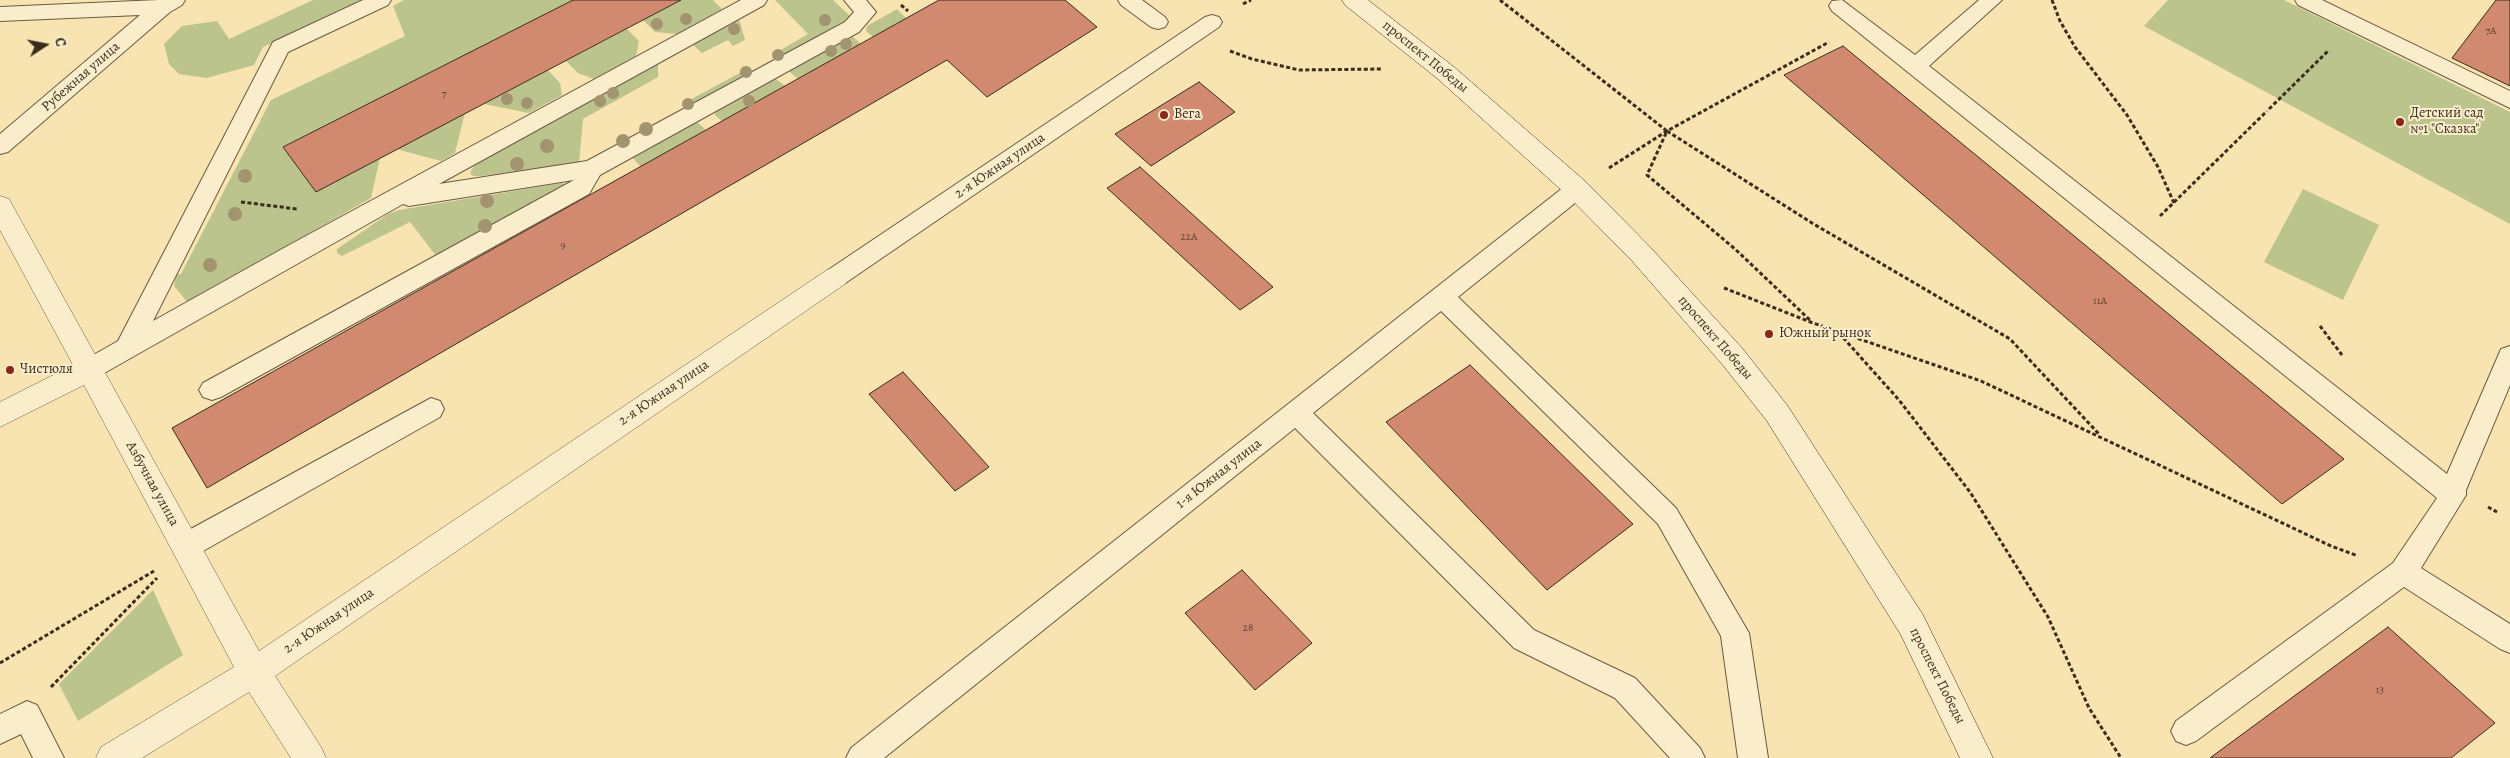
<!DOCTYPE html>
<html>
<head>
<meta charset="utf-8">
<style>
	body { margin:0 }
	#map { position:relative; width:2510px; height:758px; overflow:hidden; background:#f7e4b1; font-family:Alegreya,serif }
	canvas { display:block }
	.north { position:absolute; left:20px; top:20px; width:50px; height:50px; -webkit-text-stroke:4px #faedcc; paint-order:stroke; rotate:79deg; font-size:14px; font-weight:700; line-height:20px; text-align:center; color:#3a2d1d }
	.north::after { content:''; display:block; margin:auto; width:18px; height:22px; background:#3a2d1d; clip-path:polygon(50% 0,100% 100%,50% 72%,0 100%) }
</style>
</head>
<body>
<div id="map">
<canvas width="2510" height="758"></canvas>
<div class="north">С</div>
</div>
<script>
const ctx = document.querySelector('canvas').getContext('2d');
ctx.lineJoin = 'round';
function fillPath(path, color) { ctx.fillStyle = color; ctx.fill(path, 'evenodd'); }
const shape = rows => new Path2D(rows.map(r => 'M' + r).join(''));
function stroke(path, color, width, dash) { ctx.strokeStyle = color; ctx.lineWidth = width; ctx.lineCap = dash ? 'butt' : 'round'; ctx.setLineDash(dash || []); ctx.stroke(path); }
function drawText(font, color, halo, rows, align = 'center') {
  ctx.font = font + ' Alegreya,serif'; ctx.lineWidth = 4; ctx.setLineDash([]); ctx.textBaseline = 'middle'; ctx.strokeStyle = halo; ctx.fillStyle = color; for (const [text, x, y, turn = 0] of rows) {
    ctx.save(); ctx.translate(x, y); ctx.rotate((+turn || 0) * Math.PI / 180); ctx.textAlign = isNaN(turn) ? turn : align; if (halo) ctx.strokeText(text, 0, 0); ctx.fillText(text, 0, 0); ctx.restore();
  }
}
fillPath(shape([
	[313,0,365,0,263,47,254,65,207,78,179,74,169,64,164,44,182,26,217,21,229,39],
	[404,0,573,0,283,147,316,191,380,158,371,198,188,303,174,286,176,275,181,274,271,100,405,36,393,6],
	[681,0,713,0,722,9,677,34,655,32,643,20],
	[775,0,833,0,851,17,778,59,774,54,808,34],
	[2168,0,2284,0,2510,112,2510,224,2144,26],
	[897,9,906,18,873,37,866,31,867,26],
	[739,19,745,40,733,46,728,40,702,53,692,44],
	[627,29,639,41,636,56,594,79,578,73,566,61],
	[847,37,853,37,861,44,798,79,790,72,791,67],
	[658,63,658,77,583,119,579,163,481,176,473,176,470,173,476,162],
	[747,69,753,73,690,107,684,107,686,102],
	[548,70,560,83,562,95,529,113,484,104],
	[771,79,776,79,785,86,722,121,715,115,716,109],
	[465,113,455,153,441,161,396,149],
	[692,122,698,123,706,130,641,167,631,156],
	[562,183,568,186,437,257,410,222,342,256,337,253,337,249,388,214,399,210],
	[2303,189,2379,225,2343,300,2264,262],
	[153,590,183,655,78,721,59,684]
]), '#bcc48d');
const building = shape([
	[573,0,681,0,316,192,283,147,573,0],
	[939,0,1065,0,1097,27,987,97,947,60,207,488,172,428,939,0],
	[2496,0,2510,0,2510,86,2452,58,2496,0],
	[1843,46,2027,197,2344,459,2282,504,1784,75,1843,46],
	[1199,82,1235,112,1151,166,1115,134,1199,82],
	[1140,167,1273,287,1240,310,1107,188,1140,167],
	[1470,365,1633,524,1547,590,1386,422,1470,365],
	[903,372,989,467,955,491,869,394,903,372],
	[1242,570,1312,643,1255,690,1185,613,1242,570],
	[2388,627,2495,723,2451,758,2210,758,2388,627]
]);
fillPath(building, '#d18970');
stroke(building, '#3a2d1d', 1);
const lane = shape([
	[159,0,185,0,182,5,170,12,8,152,0,154,0,134,140,15,0,21,0,7,159,0],
	[363,0,391,0,388,5,288,52,153,321,282,249,741,0,767,0,764,5,439,184,587,161,845,22,854,12,844,0,866,0,876,12,859,32,600,175,589,194,221,397,212,400,203,397,199,390,203,383,574,180,409,206,403,204,99,376,90,379,81,376,78,369,81,362,118,341,273,42,363,0],
	[1118,0,1142,0,1165,17,1168,22,1165,27,1158,29,1151,27,1121,5,1118,0],
	[1842,0,1915,55,1979,0,2002,0,1929,66,2447,474,2498,356,2501,349,2510,346,2510,385,2466,490,2466,495,2421,568,2510,624,2510,653,2500,649,2404,587,2196,741,2186,745,2176,741,2171,731,2176,721,2393,563,2437,498,1832,11,1829,6,1832,1,1842,0],
	[2295,0,2322,0,2510,91,2510,108,2298,5,2295,0],
	[1212,15,1219,17,1222,22,1219,27,844,284,836,286,828,284,824,277,828,270,1205,17,1212,15],
	[1577,180,1585,183,1588,189,1585,195,1458,297,1676,508,1749,633,1768,758,1738,758,1721,636,1658,524,1441,311,1313,413,1534,630,1635,678,1700,748,1705,758,1670,758,1615,698,1514,648,1295,428,884,758,846,758,851,748,1569,183,1577,180],
	[431,398,440,401,444,409,440,417,196,555,186,558,176,555,172,546,176,537,431,398],
	[27,701,37,705,64,758,33,758,21,734,0,744,0,714,27,701]
]);
const street = shape([
	[0,196,9,199,259,651,827,270,836,267,845,270,849,277,845,284,275,676,321,747,326,758,291,758,249,692,142,758,96,758,101,747,234,667,84,385,0,427,0,402,73,365,0,230,0,196]
]);
const secondary = shape([
	[1342,0,1368,0,1454,67,1586,182,1651,248,1742,348,1787,405,1923,615,1993,758,1960,758,1901,635,1767,421,1722,364,1633,262,1568,196,1438,79,1345,5,1342,0]
]);
stroke(lane, '#695b42', 2);
stroke(street, '#695b42', 1);
stroke(secondary, '#3a2d1d', 1);
stroke(shape([
	[1500,0,1667,131,1647,175,1735,249,1811,321],
	[2052,0,2060,21,2075,47,2127,115,2158,167,2174,203],
	[1243,4,1251,0],
	[901,5,908,11],
	[1230,51,1252,59,1299,70,1381,69],
	[2269,109,2329,50],
	[1667,131,1812,223,2010,339,2099,434],
	[1609,168,1667,131,1829,42],
	[241,202,297,209],
	[2160,216,2267,111],
	[1724,288,1813,323,1981,381,2331,546,2358,556],
	[2320,326,2342,355],
	[1839,333,1899,400,1970,492,2048,617,2089,708,2121,758],
	[2488,507,2497,512],
	[0,663,154,571],
	[51,687,157,578]
]), '#3a2d1d', 3, [4, 2.5]);
fillPath(lane, '#faedcc');
fillPath(street, '#faedcc');
fillPath(secondary, '#faedcc');
ctx.fillStyle = '#a1946f';
for (const [x, y, r] of [
	[686,19,6],
	[825,20,6],
	[657,24,6],
	[734,29,6],
	[846,44,6],
	[831,51,6],
	[778,55,6],
	[746,72,6],
	[613,93,6],
	[507,99,6],
	[600,101,6],
	[749,101,6],
	[527,103,6],
	[688,104,6],
	[646,129,7],
	[623,141,7],
	[547,146,7],
	[517,164,7],
	[245,176,7],
	[487,201,7],
	[235,214,7],
	[485,226,7],
	[210,265,7]
]) { ctx.beginPath(); ctx.arc(x, y, r, 0, 2 * Math.PI); ctx.fill(); }
for (const [x, y, r, color] of [
	[1164,115,5,"#8f2418"],
	[2400,122,5,"#8f2418"],
	[1769,334,5,"#8f2418"],
	[10,370,5,"#8f2418"]
]) { const dot = new Path2D(); dot.arc(x, y, r, 0, 2 * Math.PI); ctx.fillStyle = color; ctx.fill(dot); stroke(dot, '#faedcc', 2); }
drawText('11px', '#604432', null, [
	["7А",2491,31],
	["7",444,94],
	["22А",1189,237],
	["9",563,245],
	["11А",2100,301],
	["28",1248,628],
	["13",2380,690]
]);
drawText('14px', '#3a2d1d', '#faedcc', [
	["проспект Победы",1425,57,39],
	["Рубежная улица",81,77,-41],
	["2-я Южная улица",1000,166,-34],
	["проспект Победы",1715,338,49],
	["2-я Южная улица",664,393,-34],
	["1-я Южная улица",1219,474,-38],
	["Азбучная улица",152,484,61],
	["2-я Южная улица",329,621,-34],
	["проспект Победы",1937,676,63]
]);
drawText('14px', '#3a2d1d', '#faedcc', [
	["Детский сад",2410,114],
	["№1 \"Сказка\"",2410,130],
	["Вега",1174,115],
	["Южный рынок",1779,334],
	["Чистюля",20,370]
], 'left');
</script>
</body>
</html>
